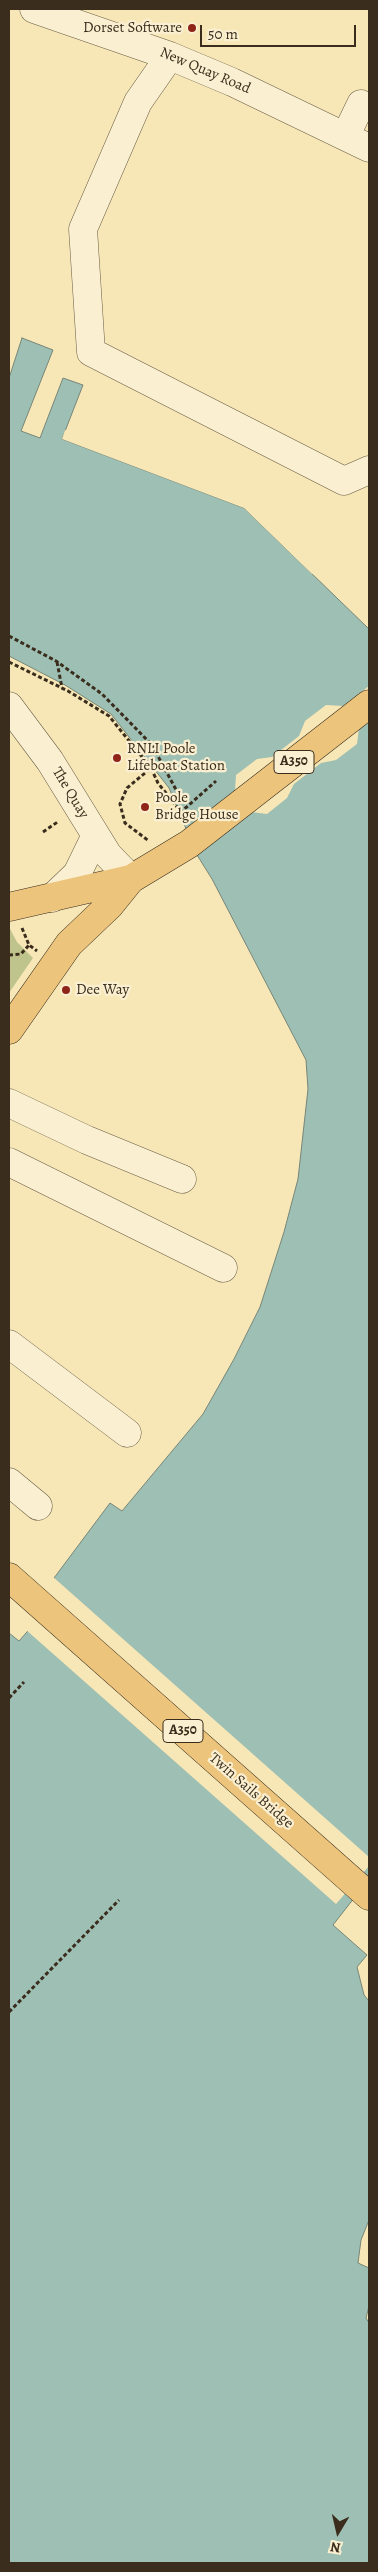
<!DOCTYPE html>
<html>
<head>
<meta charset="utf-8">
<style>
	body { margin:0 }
	#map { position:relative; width:378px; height:2572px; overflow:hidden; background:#f7e7b7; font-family:Alegreya,serif }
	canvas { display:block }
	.frame { position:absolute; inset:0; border:10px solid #3a2d1d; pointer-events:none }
	.north { position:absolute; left:313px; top:2507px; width:50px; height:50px; -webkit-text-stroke:4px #faefd0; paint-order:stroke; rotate:189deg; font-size:14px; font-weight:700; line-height:20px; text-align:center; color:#3a2d1d }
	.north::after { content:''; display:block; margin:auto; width:18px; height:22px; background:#3a2d1d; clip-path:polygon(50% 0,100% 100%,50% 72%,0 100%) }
	.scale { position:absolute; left:200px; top:25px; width:156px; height:22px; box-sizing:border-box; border:2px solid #3a2d1d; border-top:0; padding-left:6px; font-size:15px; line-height:18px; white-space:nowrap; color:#3a2d1d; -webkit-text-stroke:4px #faefd0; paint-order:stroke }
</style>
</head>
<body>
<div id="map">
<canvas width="378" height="2572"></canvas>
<div class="frame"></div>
<div class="north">N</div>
<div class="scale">50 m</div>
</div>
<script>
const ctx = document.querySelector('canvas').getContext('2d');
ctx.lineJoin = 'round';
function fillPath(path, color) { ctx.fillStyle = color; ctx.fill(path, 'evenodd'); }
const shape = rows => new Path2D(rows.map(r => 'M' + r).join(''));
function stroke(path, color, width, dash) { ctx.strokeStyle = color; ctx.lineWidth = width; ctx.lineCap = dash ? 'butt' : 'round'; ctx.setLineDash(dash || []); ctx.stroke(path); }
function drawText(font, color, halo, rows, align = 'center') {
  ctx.font = font + ' Alegreya,serif'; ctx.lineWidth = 4.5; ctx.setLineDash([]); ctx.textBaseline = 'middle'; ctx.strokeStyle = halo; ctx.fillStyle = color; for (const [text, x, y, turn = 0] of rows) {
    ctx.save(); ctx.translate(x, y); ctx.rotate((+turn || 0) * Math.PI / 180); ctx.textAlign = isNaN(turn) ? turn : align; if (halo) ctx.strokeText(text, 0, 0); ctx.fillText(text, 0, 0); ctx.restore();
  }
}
fillPath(shape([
	[9,927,17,942,33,958,9,993]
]), '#bfc48d');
const water = shape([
	[22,338,53,350,21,431,40,438,63,378,83,385,62,439,244,508,369,629,369,1879,333,1925,367,1955,357,1967,364,1995,369,2001,369,2220,361,2240,358,2263,369,2268,369,2306,366,2318,369,2323,369,2563,9,2563,9,1633,19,1641,61,1593,54,1578,110,1503,122,1511,203,1414,234,1359,260,1307,284,1232,298,1179,308,1089,306,1060,212,879,197,855,169,788,111,714,65,685,9,656,9,378,22,338]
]);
fillPath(water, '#9ebfb3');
stroke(water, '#768577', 1);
fillPath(shape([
	[65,430,68,431,65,438,245,506,314,572,312,574,244,508,62,439],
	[369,686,369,720,359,728,357,744,336,760,321,763,294,784,287,798,267,814,251,812,197,855,185,829,235,791,236,775,257,759,272,757,299,736,305,721,326,705,343,706],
	[52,1576,369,1857,369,1866,336,1904,25,1629,58,1593]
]), '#f7e7b7');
const minor = shape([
	[34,9,170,56,232,82,369,148],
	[170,56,138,102,83,229,91,352,344,481,369,470],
	[346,135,361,104],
	[9,706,50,761,108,855,131,879],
	[52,898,77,874,95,837],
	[9,1103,87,1140,182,1179],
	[9,1162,223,1268],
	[9,1344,127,1433],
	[9,1482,38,1506]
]);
const highway = shape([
	[9,907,131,879,189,844,369,704],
	[9,1030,69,944,110,905,131,879],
	[9,1577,369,1896]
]);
stroke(minor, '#695c44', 29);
stroke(highway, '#3a2d1d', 29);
stroke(shape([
	[9,636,56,661,102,694,152,745,181,799],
	[9,662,68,691,109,716,151,768,127,788,120,804,125,823,149,841],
	[57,662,62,688],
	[151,768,158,783,181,812,216,781],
	[43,832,59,821],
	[22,928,29,945,37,951],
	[9,955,21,954,29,945],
	[9,1698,24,1682],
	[9,2012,119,1900]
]), '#3a2d1d', 3, [4, 2.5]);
stroke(minor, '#faefd0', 28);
stroke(highway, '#ecc47c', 28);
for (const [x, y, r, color] of [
	[192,28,5,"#8f2418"],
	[117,758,5,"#8f2418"],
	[145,807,5,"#8f2418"],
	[66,990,5,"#8f2418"]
]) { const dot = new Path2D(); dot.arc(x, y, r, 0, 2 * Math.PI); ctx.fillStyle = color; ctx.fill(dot); stroke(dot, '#faefd0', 2); }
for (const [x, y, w] of [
	[294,762,40],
	[183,1731,40]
]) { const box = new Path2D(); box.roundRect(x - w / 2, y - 11.5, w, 23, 4); ctx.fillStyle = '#faefd0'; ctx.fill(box); stroke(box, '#3a2d1d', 1); }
drawText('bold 14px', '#3a2d1d', null, [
	["A350",294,762],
	["A350",183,1731]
]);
drawText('15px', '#3a2d1d', '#faefd0', [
	["Dorset Software",182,28,"right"],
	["RNLI Poole",127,749],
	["Lifeboat Station",127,766],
	["Poole",155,798],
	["Bridge House",155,815],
	["Dee Way",76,990]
], 'left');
drawText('15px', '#3a2d1d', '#faefd0', [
	["New Quay Road",205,71,23],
	["The Quay",70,793,59],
	["Twin Sails Bridge",251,1791,41]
]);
</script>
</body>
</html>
